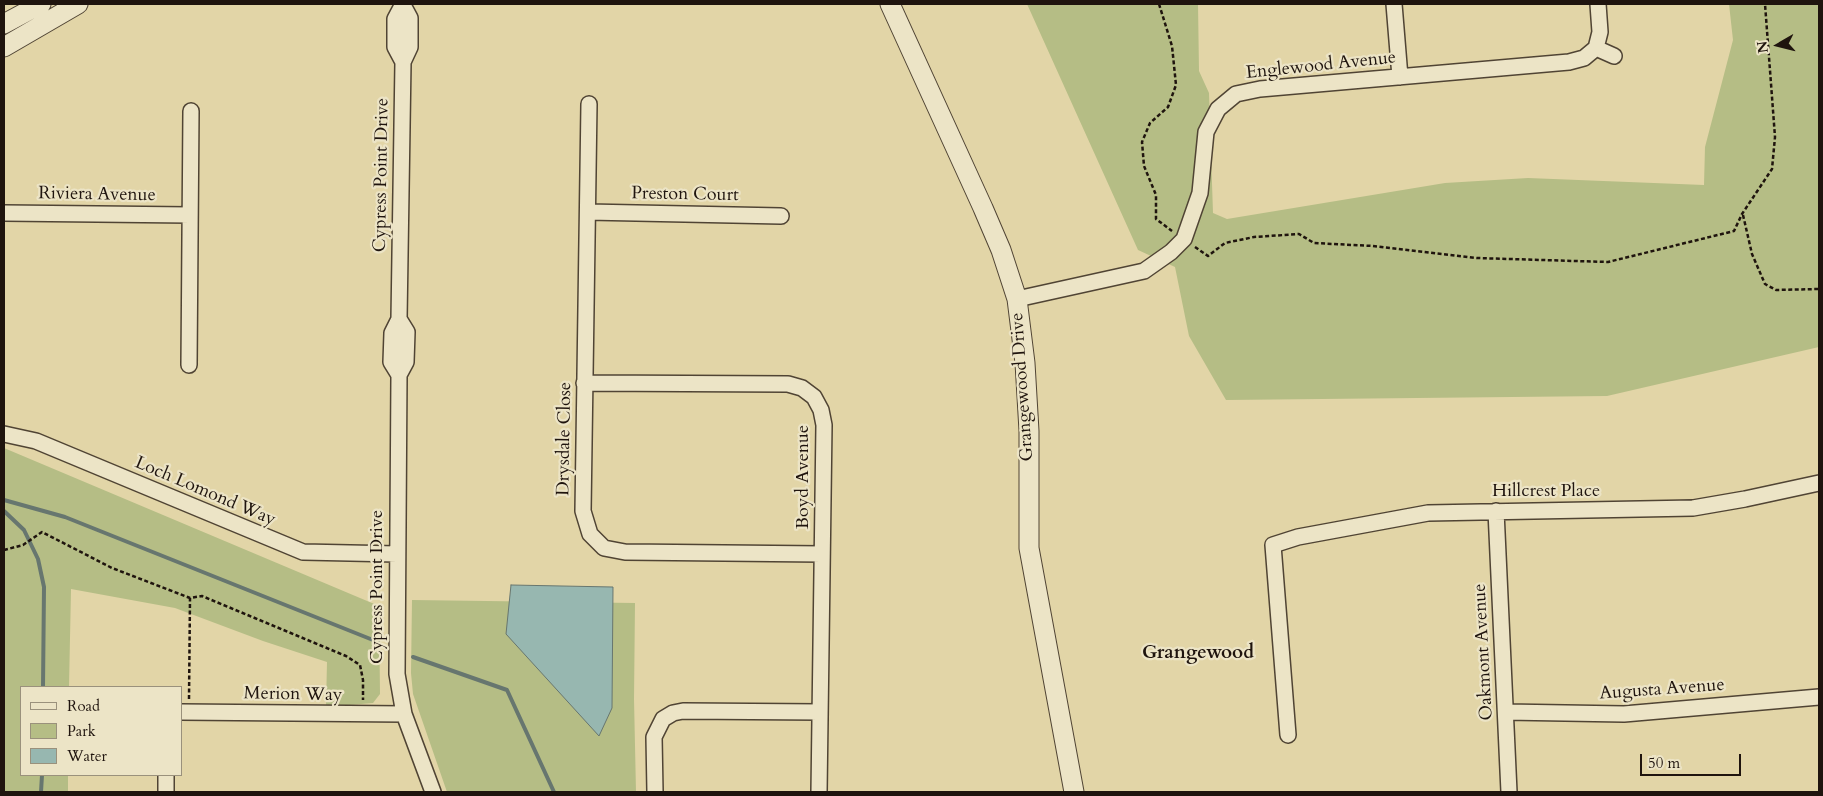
<!DOCTYPE html>
<html>
<head>
<meta charset="utf-8">
<style>
	body { margin:0 }
	#map { position:relative; width:1823px; height:796px; overflow:hidden; background:#e2d5a7; font-family:Cardo,serif }
	canvas { display:block }
	.frame { position:absolute; inset:0; border:5px solid #1f140e; pointer-events:none }
	.legend { position:absolute; left:20px; top:686px; width:162px; height:90px; box-sizing:border-box; background:#ece4c6; border:1px solid #9a917c; margin:0; padding:6px 9px; list-style:none; font-size:15px; color:#1f140e }
	.legend li { display:flex; align-items:center; gap:10px; height:25px }
	.legend b { width:25px; border:1px solid #9a917c }
	.north { position:absolute; left:1753px; top:20px; width:50px; height:50px; -webkit-text-stroke:4px #ece4c6; paint-order:stroke; rotate:262deg; font-size:14px; font-weight:700; line-height:20px; text-align:center; color:#1f140e }
	.north::after { content:''; display:block; margin:auto; width:18px; height:22px; background:#1f140e; clip-path:polygon(50% 0,100% 100%,50% 72%,0 100%) }
	.scale { position:absolute; left:1640px; top:754px; width:101px; height:22px; box-sizing:border-box; border:2px solid #1f140e; border-top:0; padding-left:6px; font-size:15px; line-height:18px; white-space:nowrap; color:#1f140e; -webkit-text-stroke:4px #ece4c6; paint-order:stroke }
</style>
</head>
<body>
<div id="map">
<canvas width="1823" height="796"></canvas>
<div class="frame"></div>
<ul class="legend">
<li><b style="height:6px;background:#ece4c6"></b>Road</li>
<li><b style="height:14px;background:#b5bd85"></b>Park</li>
<li><b style="height:14px;background:#97b7b0"></b>Water</li>
</ul>
<div class="north">N</div>
<div class="scale">50 m</div>
</div>
<script>
const ctx = document.querySelector('canvas').getContext('2d');
ctx.lineJoin = 'round';
function fillPath(path, color) { ctx.fillStyle = color; ctx.fill(path, 'evenodd'); }
const shape = rows => new Path2D(rows.map(r => 'M' + r).join(''));
function stroke(path, color, width, dash) { ctx.strokeStyle = color; ctx.lineWidth = width; ctx.lineCap = dash ? 'butt' : 'round'; ctx.setLineDash(dash || []); ctx.stroke(path); }
function drawText(font, color, halo, rows, align = 'center') {
  ctx.font = font + ' Cardo,serif'; ctx.lineWidth = 4.5; ctx.setLineDash([]); ctx.textBaseline = 'middle'; ctx.strokeStyle = halo; ctx.fillStyle = color; for (const [text, x, y, turn = 0] of rows) {
    ctx.save(); ctx.translate(x, y); ctx.rotate((+turn || 0) * Math.PI / 180); ctx.textAlign = isNaN(turn) ? turn : align; if (halo) ctx.strokeText(text, 0, 0); ctx.fillText(text, 0, 0); ctx.restore();
  }
}
fillPath(shape([
	[1027,4,1198,4,1199,71,1209,93,1213,213,1227,219,1445,183,1528,178,1704,185,1705,147,1733,40,1729,4,1819,4,1819,347,1607,396,1226,400,1189,336,1175,267,1138,250],
	[4,448,379,606,380,694,373,703,326,707,327,662,263,641,175,608,71,589,69,687,21,687,21,775,68,775,68,792,4,792],
	[412,600,635,603,634,699,636,792,447,792,413,694,411,673]
]), '#b5bd85');
const water = shape([
	[511,585,613,587,612,708,599,736,506,634,511,585]
]);
fillPath(water, '#97b7b0');
stroke(water, '#67766f', 1);
stroke(shape([
	[4,500,65,517,378,642],
	[4,511,24,530,38,559,44,587,43,687],
	[413,657,507,690,554,792],
	[41,792,42,775]
]), '#67766f', 4);
const minor = shape([
	[1394,4,1400,77],
	[1596,48,1614,56],
	[403,62,395,47,395,19,403,4],
	[589,104,583,511,590,534,604,548,625,552,822,554],
	[588,212,781,216],
	[4,213,190,215],
	[1017,299,1144,271,1171,252,1184,239,1200,193,1206,132,1218,109,1236,94,1260,89,1569,62,1584,58,1596,48,1600,32,1598,4],
	[399,319,407,332,406,362,399,375,397,674,404,714,433,792],
	[189,365,191,111],
	[399,375,391,362,392,333,399,319,403,62,410,47,410,18,403,5],
	[584,383,788,384,802,388,814,397,821,410,824,425,819,792],
	[4,434,36,441,303,552,397,554],
	[1496,511,1509,792],
	[181,712,404,714],
	[1506,712,1624,714,1819,697],
	[1288,735,1273,545,1298,537,1428,513,1693,508,1745,499,1819,483],
	[166,792,166,775],
	[655,792,654,737,663,719,673,713,683,711,820,712]
]);
const tertiary = shape([
	[890,4,983,208,1001,250,1017,299,1025,363,1029,431,1029,548,1074,792],
	[4,24,41,4],
	[4,47,78,4]
]);
stroke(minor, '#504434', 18);
stroke(tertiary, '#504434', 21);
stroke(shape([
	[1159,4,1172,46,1176,85,1168,107,1150,123,1142,142,1144,166,1156,195,1156,219,1172,231],
	[1743,215,1752,254,1765,284,1776,290,1819,289],
	[1195,247,1208,256,1225,243,1254,237,1299,234,1314,243,1373,246,1477,258,1608,262,1734,231,1742,214,1772,169,1775,137,1765,4],
	[4,550,23,545,42,532,112,568,190,598,202,596,346,656,360,665,363,680,363,700],
	[189,699,190,598]
]), '#1f140e', 2.5, [4, 2.5]);
stroke(minor, '#ece4c6', 15);
stroke(tertiary, '#ece4c6', 19);
drawText('18px', '#1f140e', '#ece4c6', [
	["Englewood Avenue",1321,66,-6],
	["Cypress Point Drive",382,175,-89],
	["Riviera Avenue",97,195,1],
	["Preston Court",685,195,1],
	["Grangewood Drive",1023,387,-94],
	["Drysdale Close",565,439,-89],
	["Boyd Avenue",804,477,-90],
	["Loch Lomond Way",205,492,23],
	["Hillcrest Place",1546,492],
	["Cypress Point Drive",378,587,-90],
	["Oakmont Avenue",1484,652,-93],
	["Augusta Avenue",1662,690,-4],
	["Merion Way",293,695,1]
]);
drawText('bold 19px', '#1f140e', '#ece4c6', [
	["Grangewood",1198,654]
]);
</script>
</body>
</html>
